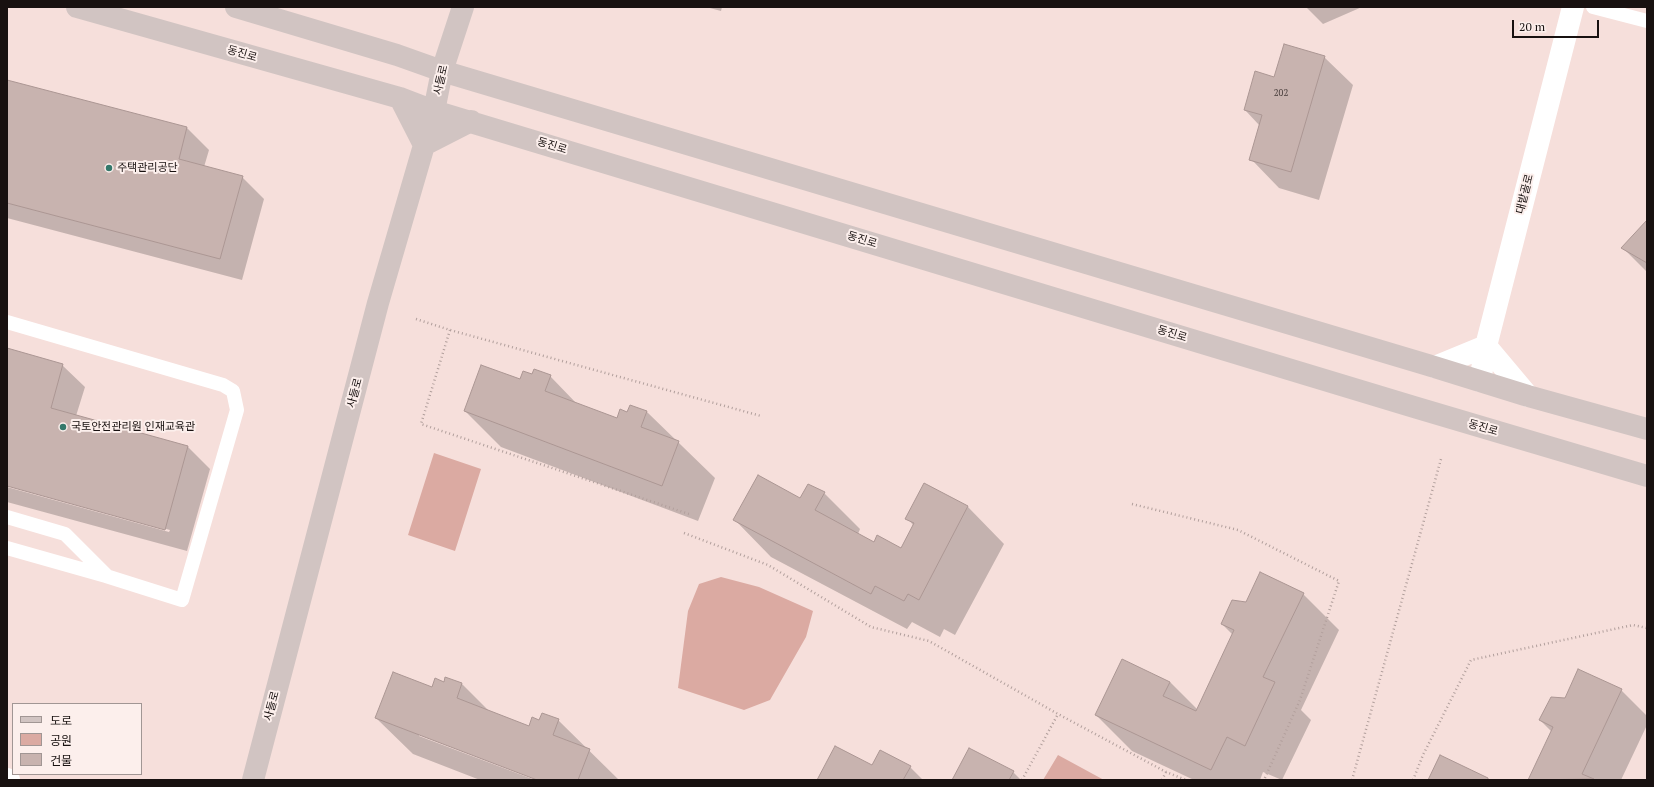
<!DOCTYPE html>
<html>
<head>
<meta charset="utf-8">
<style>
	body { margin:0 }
	#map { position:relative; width:1654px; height:787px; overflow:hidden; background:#f6dfdb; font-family:"PT Serif","Noto Sans KR",serif }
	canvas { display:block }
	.frame { position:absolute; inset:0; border:8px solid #181110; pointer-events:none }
	.legend { position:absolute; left:12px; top:703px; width:130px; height:72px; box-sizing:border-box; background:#fcefec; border:1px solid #a19694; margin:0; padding:5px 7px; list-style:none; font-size:12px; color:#181110 }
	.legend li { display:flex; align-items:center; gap:8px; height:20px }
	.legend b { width:20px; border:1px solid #a19694 }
	.scale { position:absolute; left:1512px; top:20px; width:87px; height:18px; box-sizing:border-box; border:2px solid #181110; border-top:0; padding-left:5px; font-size:12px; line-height:14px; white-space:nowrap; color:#181110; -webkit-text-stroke:3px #fcefec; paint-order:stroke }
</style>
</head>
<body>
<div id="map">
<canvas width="1654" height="787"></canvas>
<div class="frame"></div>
<ul class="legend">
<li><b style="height:5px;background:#d1c4c2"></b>도로</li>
<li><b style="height:11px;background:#dbaaa2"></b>공원</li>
<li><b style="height:11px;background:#c8b3af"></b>건물</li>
</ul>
<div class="scale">20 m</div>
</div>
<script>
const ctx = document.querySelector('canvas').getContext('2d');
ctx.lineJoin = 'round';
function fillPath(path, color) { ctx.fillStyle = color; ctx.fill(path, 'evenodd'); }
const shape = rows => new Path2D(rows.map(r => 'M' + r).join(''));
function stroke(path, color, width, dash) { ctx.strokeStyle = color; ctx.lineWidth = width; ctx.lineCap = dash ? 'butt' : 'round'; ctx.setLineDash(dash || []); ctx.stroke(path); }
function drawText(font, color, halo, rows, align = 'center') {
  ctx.font = font + ' "PT Serif","Noto Sans KR",serif'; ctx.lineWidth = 4; ctx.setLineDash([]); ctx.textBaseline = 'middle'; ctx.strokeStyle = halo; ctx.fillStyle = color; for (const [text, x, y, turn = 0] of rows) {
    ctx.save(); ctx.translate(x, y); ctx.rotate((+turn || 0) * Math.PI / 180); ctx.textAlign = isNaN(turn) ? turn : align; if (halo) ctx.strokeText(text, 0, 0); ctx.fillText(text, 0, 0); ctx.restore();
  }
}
fillPath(shape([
	[434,453,481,469,455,551,408,535],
	[721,577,759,587,813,611,806,637,770,700,744,710,678,688,688,611,699,584],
	[1058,755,1104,780,1043,780]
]), '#dbaaa2');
fillPath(shape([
	[706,7,722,7,721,11],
	[1306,7,1362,7,1323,24],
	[1324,57,1353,85,1319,200,1279,188,1251,159,1260,126,1245,110,1274,78],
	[7,81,187,128,209,150,204,167,242,177,264,199,242,280,7,218],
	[1647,221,1647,272,1623,248],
	[7,349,62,365,85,387,76,416,188,447,210,469,187,551,7,502,7,487,169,532,170,530,7,485],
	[532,375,550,376,578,405,618,419,628,414,647,412,715,478,698,521,501,447,465,411],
	[925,484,968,507,1004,544,955,635,944,629,940,637,912,622,907,629,771,557,735,520,824,493,860,529,858,534,874,543,902,549,914,526,907,518],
	[1303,594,1339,630,1301,710,1311,720,1282,780,1263,772,1260,780,1194,780,1132,751,1096,715,1170,682,1198,710,1233,635,1222,624,1247,603],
	[446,678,462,684,491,713,529,727,540,722,558,720,619,780,540,780,419,734,419,736,535,780,480,780,413,754,376,718,444,683],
	[1621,690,1647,716,1647,725,1621,780,1529,780,1552,732,1540,720,1565,700],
	[873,767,910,767,923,780,818,780],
	[1013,772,1021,780,953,780]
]), '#0003');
const building = shape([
	[1284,44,1325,56,1291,172,1249,160,1262,115,1244,110,1255,71,1274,77,1284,44],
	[7,80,187,127,179,159,243,176,220,259,7,203,7,80],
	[1647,220,1647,263,1621,248,1647,220],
	[7,348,63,364,51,408,188,446,165,530,7,486,7,348],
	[481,365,520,379,523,371,532,374,534,369,551,375,545,391,617,418,620,409,627,412,630,405,647,411,641,427,679,441,662,486,464,411,481,365],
	[758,475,800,498,808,484,825,492,815,510,874,542,877,535,901,548,914,523,905,519,924,483,968,506,919,600,908,594,904,601,875,586,871,594,733,520,758,475],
	[1260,572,1304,593,1263,677,1275,682,1245,746,1227,737,1211,770,1095,715,1122,659,1170,682,1163,696,1196,711,1234,630,1221,624,1232,600,1246,602,1260,572],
	[1578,669,1622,689,1582,774,1594,779,1528,780,1553,727,1539,720,1551,697,1565,698,1578,669],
	[393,672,432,687,435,678,444,682,445,677,462,683,457,698,529,726,532,717,539,720,542,713,559,719,553,735,590,749,578,780,537,780,375,718,393,672],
	[835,746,872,765,880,750,911,766,903,780,817,780,835,746],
	[969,748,1014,771,1009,780,952,780,969,748],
	[1440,755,1488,778,1488,780,1428,780,1440,755]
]);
fillPath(building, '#c8b3af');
stroke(building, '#ab9693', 1);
stroke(shape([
	[416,319,450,330,761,416],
	[450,330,421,424,689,514],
	[1132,504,1238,530,1339,581,1300,700,1264,780],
	[684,533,768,565,871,627,929,641,1058,714,1166,772,1186,780],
	[1022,780,1058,714],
	[1162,780,1166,772],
	[1352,780,1441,459],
	[1413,780,1423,755,1471,660,1633,625,1647,628]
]), '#b19f9c', 2.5, [1, 3]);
stroke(shape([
	[1593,7,1647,21],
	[7,322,223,385,233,391,237,410,182,600,106,576,7,548],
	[7,517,65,534,106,575]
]), '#fff', 14);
stroke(shape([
	[1435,367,1486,346,1528,396],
	[1480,381,1486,346,1573,7],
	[7,779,9,780]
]), '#fff', 22);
stroke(shape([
	[77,7,400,98,434,111,1414,407,1647,476],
	[236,7,397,55,442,71,1428,365,1528,396,1647,429],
	[400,98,424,145,471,121],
	[253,780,378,303,434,111,442,71,463,7]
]), '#d1c4c2', 22);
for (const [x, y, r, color] of [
	[109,168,4,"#34786b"],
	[63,427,4,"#34786b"]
]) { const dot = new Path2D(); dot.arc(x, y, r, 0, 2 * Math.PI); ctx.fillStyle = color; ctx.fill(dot); stroke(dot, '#fcefec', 1.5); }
drawText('9px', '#443a38', null, [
	["202",1281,93]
]);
drawText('11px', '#181110', '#fcefec', [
	["동진로",242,54,16],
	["사들로",441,80,-77],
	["동진로",552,146,17],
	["대밭골로",1525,194,-76],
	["동진로",862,240,17],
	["동진로",1172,334,17],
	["사들로",355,393,-75],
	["동진로",1483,428,16],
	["사들로",272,706,-75]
]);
drawText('11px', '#181110', '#fcefec', [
	["주택관리공단",117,168],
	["국토안전관리원 인재교육관",71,427]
], 'left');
</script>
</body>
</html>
